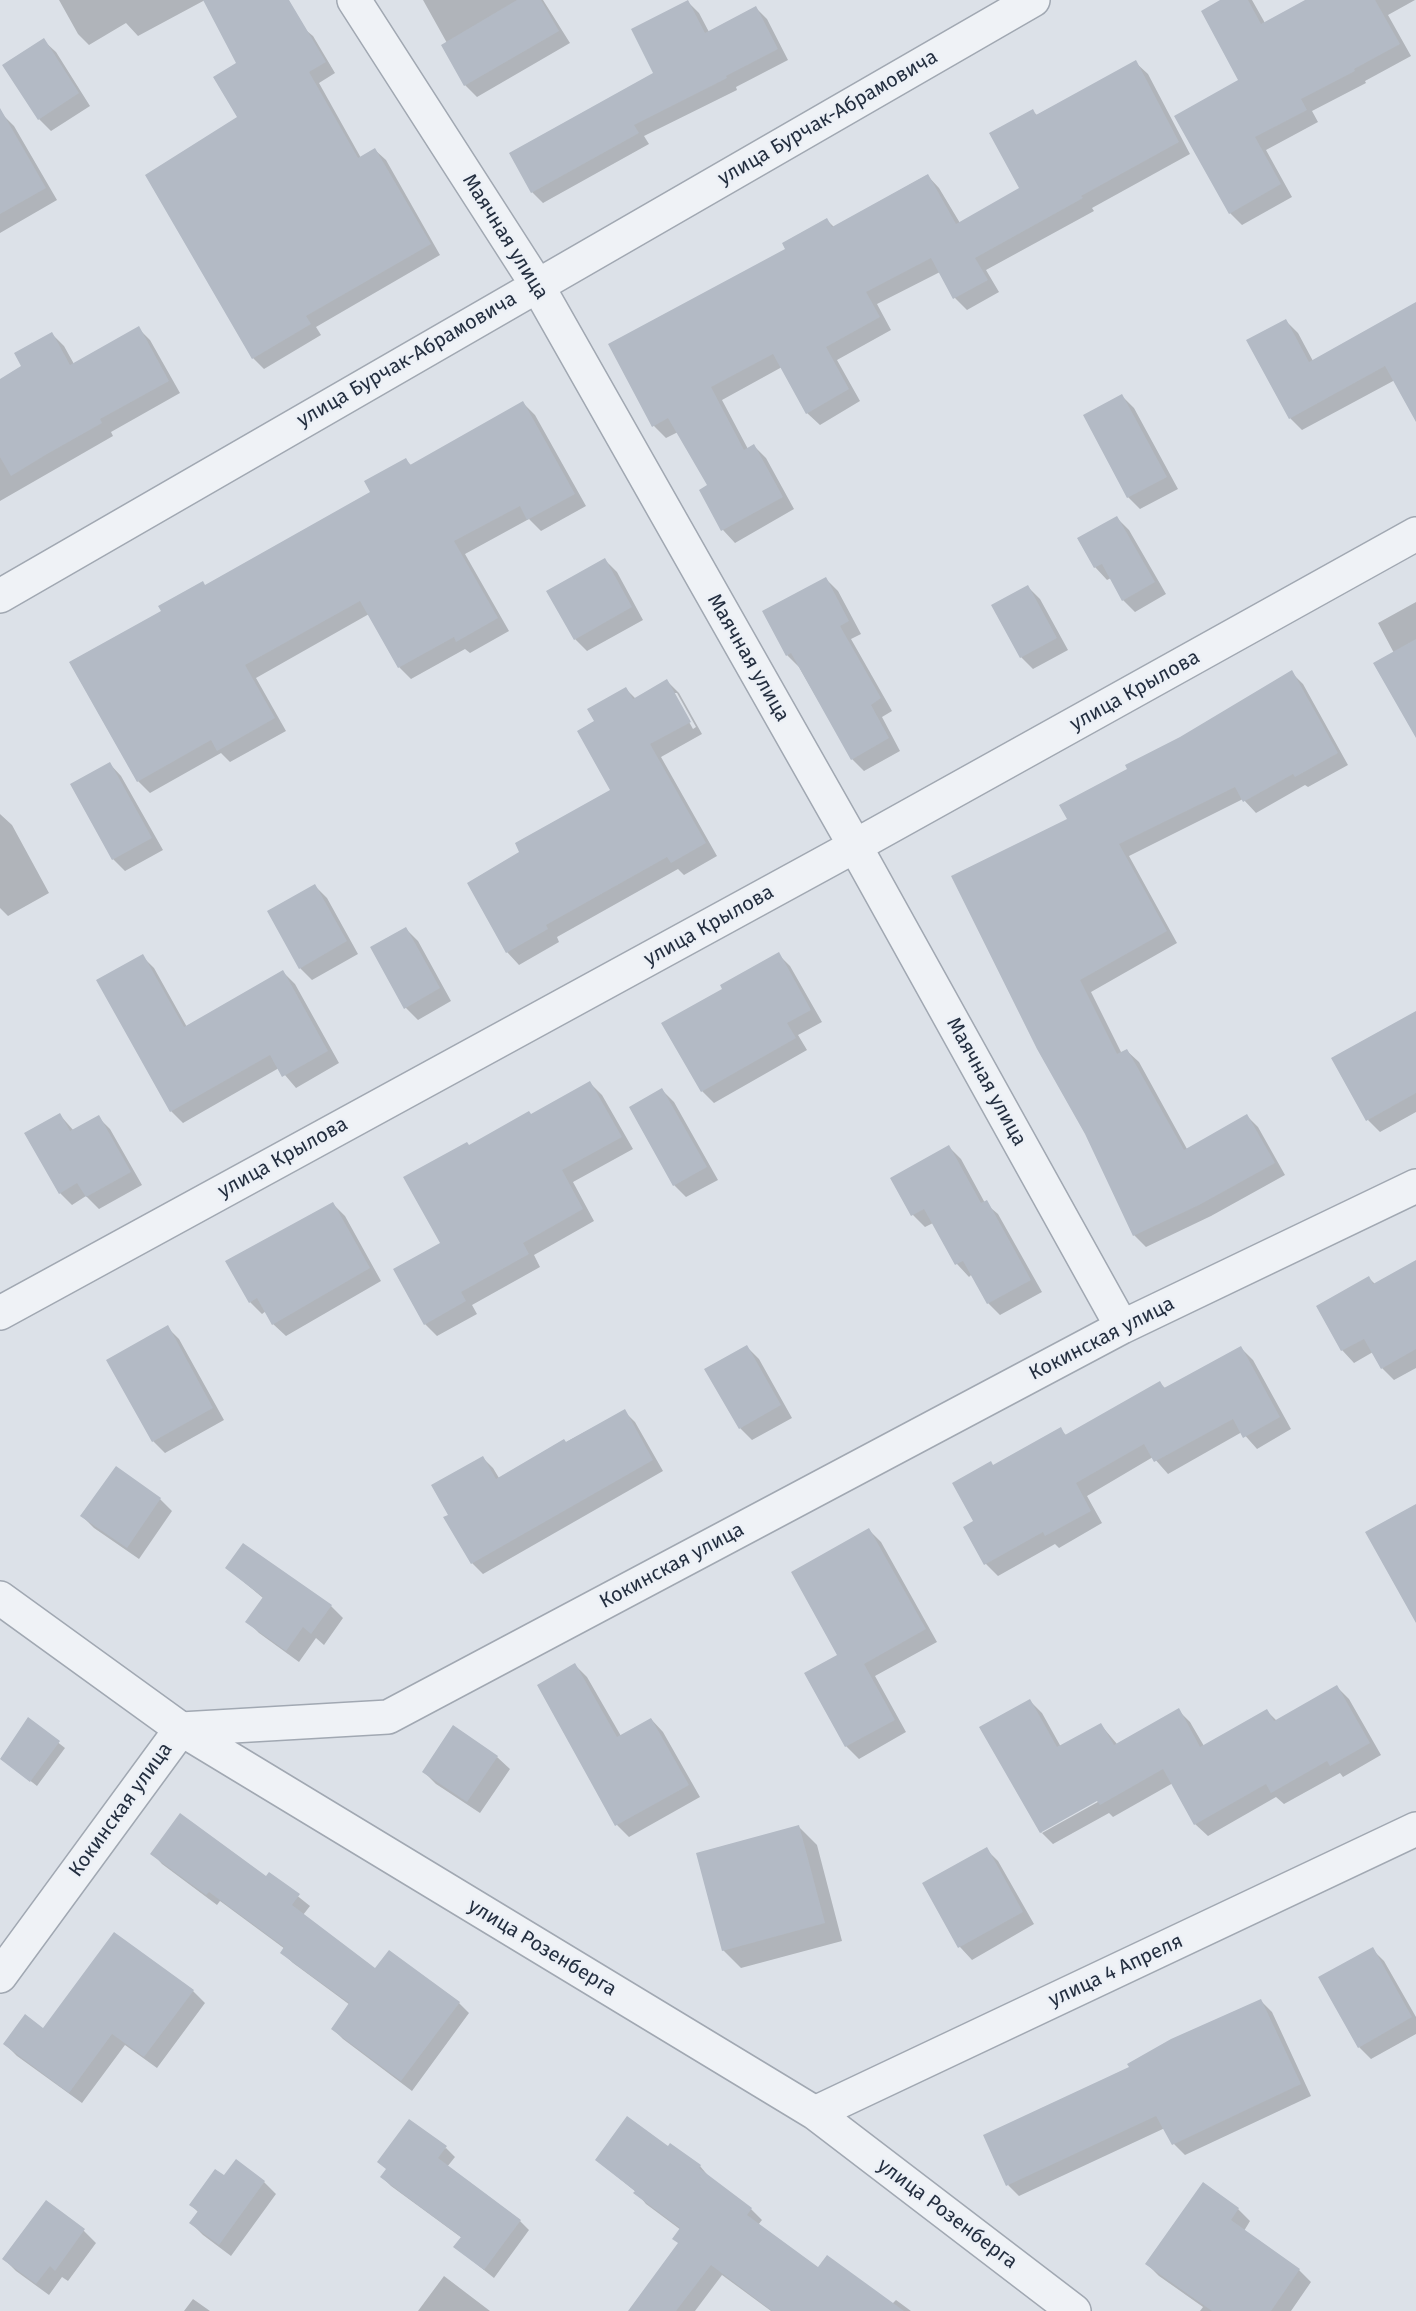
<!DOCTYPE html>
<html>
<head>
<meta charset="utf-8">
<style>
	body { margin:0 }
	canvas { display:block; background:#dce1e8 }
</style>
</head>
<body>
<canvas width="1416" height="2311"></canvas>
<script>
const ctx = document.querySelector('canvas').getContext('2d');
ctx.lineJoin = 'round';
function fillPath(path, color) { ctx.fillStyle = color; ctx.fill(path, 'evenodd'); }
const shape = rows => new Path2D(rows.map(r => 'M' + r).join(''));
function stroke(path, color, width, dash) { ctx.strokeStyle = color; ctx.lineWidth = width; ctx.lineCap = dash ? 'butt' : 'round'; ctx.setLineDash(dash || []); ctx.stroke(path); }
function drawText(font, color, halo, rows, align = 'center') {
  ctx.font = font + ' "Fira Sans",sans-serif'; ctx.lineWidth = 5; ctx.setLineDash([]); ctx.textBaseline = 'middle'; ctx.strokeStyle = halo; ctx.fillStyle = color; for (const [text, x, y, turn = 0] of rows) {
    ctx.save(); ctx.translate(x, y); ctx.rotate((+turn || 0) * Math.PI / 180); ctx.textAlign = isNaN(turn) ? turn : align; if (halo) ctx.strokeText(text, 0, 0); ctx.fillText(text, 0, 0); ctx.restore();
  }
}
fillPath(shape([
	[59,0,270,0,313,36,335,73,319,83,361,158,375,150,386,160,440,255,316,327,321,335,264,369,253,358,239,117,238,64,205,0,138,36,126,23,89,45,78,34],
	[423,0,543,0,570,43,477,97,465,85,447,43],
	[1223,0,1252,0,1265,23,1308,0,1415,0,1388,15,1411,56,1365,81,1366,83,1312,111,1318,122,1266,150,1292,197,1242,225,1230,213,1240,81],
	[688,2,699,13,709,32,756,8,767,19,788,60,736,87,737,90,644,136,649,144,543,203,532,192,655,74],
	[43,40,56,52,90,106,51,131,39,119],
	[1135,62,1148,74,1190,154,1092,208,1094,211,986,270,999,292,967,310,955,298,940,272,877,304,891,330,837,360,860,401,820,425,807,413,782,367,722,400,748,449,754,446,766,458,794,509,735,543,723,530,701,491,710,486,678,432,666,438,654,426,610,345,787,250,827,220,834,227,927,175,939,188,960,223,1021,189,1032,111,1037,115],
	[2,114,14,126,57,200,0,233,0,115],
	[1416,306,1416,387,1395,380,1302,430,1290,418,1286,321,1298,333,1313,361],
	[138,328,150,340,180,393,111,432,113,436,0,501,0,381,23,367,52,334,64,346,74,364],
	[1122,396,1134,408,1178,489,1140,509,1128,497],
	[523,403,535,415,586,506,541,531,529,519,465,554,509,631,470,653,465,649,411,679,399,667,369,614,256,678,286,731,230,762,221,753,150,793,138,781,206,586,372,493,405,459,412,466],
	[1117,518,1129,530,1166,594,1135,612,1123,600,1111,578,1107,580,1095,567],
	[605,560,617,572,643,620,587,651,575,639],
	[826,579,838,591,861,634,851,639,892,711,882,717,900,751,864,771,852,759,799,667,787,655],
	[1028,587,1040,599,1068,650,1033,669,1021,657],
	[1416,602,1416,716,1394,653,1378,623],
	[1291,672,1303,684,1348,765,1308,787,1305,785,1256,813,1243,799,1129,856,1177,943,1091,992,1122,1054,1127,1051,1139,1062,1187,1149,1247,1116,1258,1127,1285,1175,1211,1216,1146,1247,1134,1235,1086,1133,1069,819,1129,770],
	[667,681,679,693,702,734,661,757,717,856,684,875,678,869,557,937,559,942,519,965,507,952,469,883,521,853,612,790,596,722,626,689,636,699],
	[673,693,677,693,696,727,693,729],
	[109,763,121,776,163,850,125,871,113,859],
	[0,814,12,825,49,893,8,916,0,908],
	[314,885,327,898,358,954,312,980,300,968],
	[406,929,418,941,451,1001,418,1020,406,1008],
	[778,954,790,966,822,1022,798,1035,807,1050,714,1103,702,1091,724,990],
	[142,956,154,968,187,1027,283,972,295,984,339,1063,296,1088,279,1068,183,1123,171,1111],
	[1416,1026,1416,1112,1380,1132,1368,1120],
	[590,1083,602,1095,633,1149,573,1182,594,1221,534,1255,540,1267,472,1305,477,1314,437,1336,425,1324,395,1269,442,1243,469,1146,532,1116],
	[662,1090,674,1102,718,1180,686,1197,674,1185],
	[60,1115,74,1131,98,1117,110,1129,142,1185,99,1209,86,1196,72,1205,60,1193],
	[949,1147,961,1159,985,1203,998,1214,1042,1292,1000,1315,988,1303,972,1274,969,1277,957,1264,933,1223,925,1227,913,1215,892,1179],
	[333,1204,345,1216,381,1281,286,1336,273,1324,266,1311,262,1314,250,1302],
	[1416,1262,1416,1368,1394,1380,1382,1368,1373,1352,1354,1363,1342,1350,1369,1278,1375,1284],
	[167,1327,179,1339,224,1420,165,1453,153,1441],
	[747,1347,759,1359,792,1418,752,1440,740,1428],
	[1241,1348,1253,1360,1291,1429,1257,1449,1242,1432,1168,1474,1153,1457,1087,1496,1102,1523,1059,1548,1055,1544,998,1576,986,1564,975,1521,994,1466,1060,1429,1067,1436,1160,1383,1166,1389],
	[624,1411,635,1422,663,1471,483,1574,472,1563,450,1515,483,1458,493,1468,499,1478],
	[116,1468,160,1499,172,1511,139,1559,94,1528,82,1516],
	[869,1530,881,1542,937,1642,875,1676,906,1732,859,1759,846,1746,806,1674,839,1655],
	[227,1568,331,1606,343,1618,324,1645,316,1638,299,1662,259,1633,247,1621,263,1598],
	[575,1665,587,1677,621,1736,651,1719,663,1732,700,1797,629,1837,617,1825,539,1685],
	[1337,1687,1349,1699,1381,1755,1343,1777,1340,1773,1284,1804,1276,1797,1208,1836,1195,1824,1173,1783,1113,1817,1109,1813,1053,1844,1041,1832,1030,1701,1042,1713,1061,1747,1101,1725,1117,1744,1178,1710,1190,1722,1204,1746,1267,1711,1277,1721],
	[1103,1796,1105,1798,1042,1833,1042,1830],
	[28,1719,65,1748,37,1786,1,1758],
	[497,1757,510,1769,480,1813,436,1784,424,1772],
	[799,1827,817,1845,842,1941,741,1968,723,1950],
	[986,1849,998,1861,1034,1924,972,1960,960,1947,924,1883],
	[152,1853,266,1878,270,1874,310,1906,303,1915,376,1970,459,2003,469,2013,412,2091,343,2039,333,2029,350,2005,293,1963,282,1953,285,1949,220,1901,217,1905,162,1864],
	[1372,1949,1384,1961,1416,2017,1416,2034,1371,2059,1359,2047],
	[193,1991,205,2003,157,2068,125,2045,82,2103,17,2056,5,2044,44,2030],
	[1261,2001,1272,2012,1311,2096,1185,2155,1174,2144,1165,2128,1019,2196,1008,2185,1131,2068],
	[446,2148,455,2157,447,2167,520,2221,529,2230,494,2278,455,2247,462,2238,391,2186,382,2177],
	[668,2148,700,2166,710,2178,751,2209,762,2220,758,2225,818,2270,892,2304,896,2300,911,2311,771,2311,722,2275,695,2311,630,2311,680,2244,681,2230,646,2204,636,2192,597,2160],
	[236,2162,264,2182,276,2194,231,2256,203,2235,191,2223,199,2213,191,2205,224,2177],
	[46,2202,84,2231,96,2243,68,2281,62,2277,49,2295,16,2271,4,2259],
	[1238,2209,1250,2221,1244,2231,1299,2270,1311,2282,1291,2311,1200,2311,1203,2307,1159,2276,1147,2264],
	[444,2276,490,2311,418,2311],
	[193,2299,210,2311,184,2311]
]), '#0003');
fillPath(shape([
	[203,0,289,0,326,62,309,72,358,158,375,148,431,244,306,316,311,324,252,359,145,175,237,117,213,77,236,63],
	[517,0,541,0,559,31,464,86,441,45],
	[688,0,705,33,756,6,778,49,726,76,727,78,634,125,639,133,531,193,509,153,653,73,631,29],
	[1220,0,1248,0,1261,24,1305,0,1375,0,1400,44,1354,69,1355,71,1301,99,1307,110,1255,137,1281,184,1229,214,1174,116,1238,80,1201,11],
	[44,38,79,93,38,120,2,65],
	[1136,60,1179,142,1081,196,1083,198,975,258,988,280,953,299,931,258,866,292,880,317,826,347,849,389,806,414,773,354,711,387,744,450,754,444,783,497,721,531,699,490,707,485,668,418,652,427,608,344,785,249,782,243,827,218,832,227,928,174,956,224,1019,188,989,133,1033,109,1036,115],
	[0,108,46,188,0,214],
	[1416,302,1416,422,1385,366,1289,419,1246,340,1286,319,1309,362],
	[139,326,169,381,100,419,102,423,47,454,11,476,0,457,0,379,21,366,14,353,52,332,70,365],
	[1122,394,1167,477,1127,498,1083,415],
	[523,401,575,494,527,520,520,506,454,541,498,618,456,642,454,637,398,668,360,601,245,665,275,718,217,751,211,740,137,782,69,662,161,611,158,606,203,581,205,585,370,492,364,481,406,458,410,465],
	[1117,516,1155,582,1122,601,1102,564,1094,568,1077,538],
	[605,558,632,607,574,640,546,591],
	[826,577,849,621,840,626,881,698,871,705,889,738,851,760,791,653,786,656,762,611],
	[1028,585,1057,638,1020,658,991,605],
	[1416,639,1416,738,1373,663],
	[1292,670,1338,753,1295,777,1293,774,1243,802,1235,787,1119,844,1167,931,1080,980,1117,1054,1127,1049,1184,1150,1247,1114,1275,1163,1199,1205,1133,1236,1085,1134,1037,1049,951,876,1067,819,1059,805,1127,769,1125,765,1180,737],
	[667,679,691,722,650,744,706,843,671,863,667,857,546,925,548,929,506,953,467,883,519,852,515,843,610,790,577,731,594,721,587,709,626,687,633,699],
	[110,762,152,838,112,860,70,784],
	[315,884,347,941,299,969,267,911],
	[406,927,440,988,404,1009,370,947],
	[779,952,811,1010,787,1023,796,1038,701,1092,661,1023,722,989,720,985],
	[143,954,184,1027,283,970,328,1051,282,1077,270,1055,170,1112,96,980],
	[1416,1011,1416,1093,1366,1121,1331,1058],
	[590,1081,622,1137,562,1170,583,1209,523,1243,529,1254,461,1292,466,1301,424,1325,393,1269,440,1243,403,1177,467,1142,469,1145,529,1111,531,1114],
	[662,1088,707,1167,673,1186,629,1107],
	[60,1113,70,1131,99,1115,131,1172,86,1197,77,1183,59,1194,24,1133],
	[949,1145,981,1203,987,1200,1031,1280,987,1304,963,1261,955,1265,924,1209,911,1216,890,1178],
	[333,1202,370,1268,272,1325,257,1298,249,1303,225,1261],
	[1416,1260,1416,1349,1381,1369,1364,1339,1341,1351,1316,1306,1369,1276,1373,1284],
	[168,1325,213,1408,152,1442,106,1360],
	[747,1345,781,1405,739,1429,704,1369],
	[1241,1346,1280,1417,1243,1438,1233,1419,1154,1462,1144,1444,1076,1483,1091,1511,1045,1536,1043,1532,984,1565,963,1527,973,1521,952,1483,991,1461,993,1465,1061,1427,1065,1435,1160,1381,1164,1388],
	[625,1409,653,1460,471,1564,443,1517,448,1515,431,1485,483,1456,496,1479,564,1439,566,1442],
	[116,1466,161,1498,127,1548,80,1516],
	[1416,1504,1416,1623,1365,1532],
	[869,1528,926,1629,864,1664,895,1720,845,1747,804,1673,837,1655,791,1572],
	[243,1543,332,1605,311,1634,303,1627,286,1651,245,1622,263,1597,225,1568],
	[575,1663,617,1737,651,1718,689,1785,615,1826,537,1685],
	[1337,1685,1370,1743,1330,1766,1327,1761,1271,1793,1266,1784,1194,1825,1163,1769,1100,1805,1097,1801,1040,1833,979,1727,1030,1699,1057,1747,1101,1723,1114,1745,1179,1708,1200,1747,1267,1709,1274,1721],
	[28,1717,60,1741,30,1782,0,1759],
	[453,1725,498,1756,467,1802,422,1772],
	[180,1813,266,1876,269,1872,300,1894,292,1905,375,1968,389,1950,460,2002,401,2081,331,2029,349,2003,280,1953,284,1947,209,1892,206,1895,150,1854],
	[799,1825,825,1923,722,1951,696,1853],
	[987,1847,1023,1912,958,1948,922,1883],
	[114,1932,194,1990,144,2057,112,2034,69,2093,3,2044,25,2014,43,2028],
	[1373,1947,1412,2017,1358,2048,1318,1977],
	[1261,1999,1301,2084,1172,2145,1156,2116,1006,2186,983,2135,1129,2067,1127,2064,1171,2039],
	[627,2116,668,2146,670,2143,701,2165,699,2168,752,2208,747,2215,818,2267,827,2255,904,2311,772,2311,711,2265,676,2311,628,2311,678,2243,672,2239,680,2228,633,2193,635,2191,595,2160],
	[409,2119,447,2146,438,2158,521,2220,484,2270,453,2247,461,2237,380,2177,386,2169,377,2162],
	[236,2159,265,2181,219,2245,189,2223,198,2211,189,2205,215,2169,224,2175],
	[1203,2182,1239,2208,1231,2220,1300,2269,1271,2311,1212,2311,1145,2264],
	[46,2200,85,2229,55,2271,50,2266,36,2284,2,2259]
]), '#b3bac5');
const minor = shape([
	[354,0,537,285,855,846,1122,1327],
	[0,596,1033,0],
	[0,1313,855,846,1416,534],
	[0,1598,181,1729,815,2113,1074,2311],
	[0,1976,181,1729,388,1717,1122,1327,1416,1186],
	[815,2113,1416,1829]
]);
stroke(minor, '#a1a8b2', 36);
stroke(minor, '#eff2f6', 33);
drawText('20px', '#242f40', '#ecf0f6', [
	["улица Бурчак-Абрамовича",828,118,-30],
	["Маячная улица",505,237,58],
	["улица Бурчак-Абрамовича",407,360,-30],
	["Маячная улица",748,658,60],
	["улица Крылова",1135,691,-29],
	["улица Крылова",709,926,-29],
	["Маячная улица",986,1082,61],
	["улица Крылова",283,1158,-29],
	["Кокинская улица",1102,1339,-27],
	["Кокинская улица",672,1566,-28],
	["Кокинская улица",121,1810,-54],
	["улица Розенберга",542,1948,31],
	["улица 4 Апреля",1116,1971,-25],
	["улица Розенберга",947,2214,37]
]);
</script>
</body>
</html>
